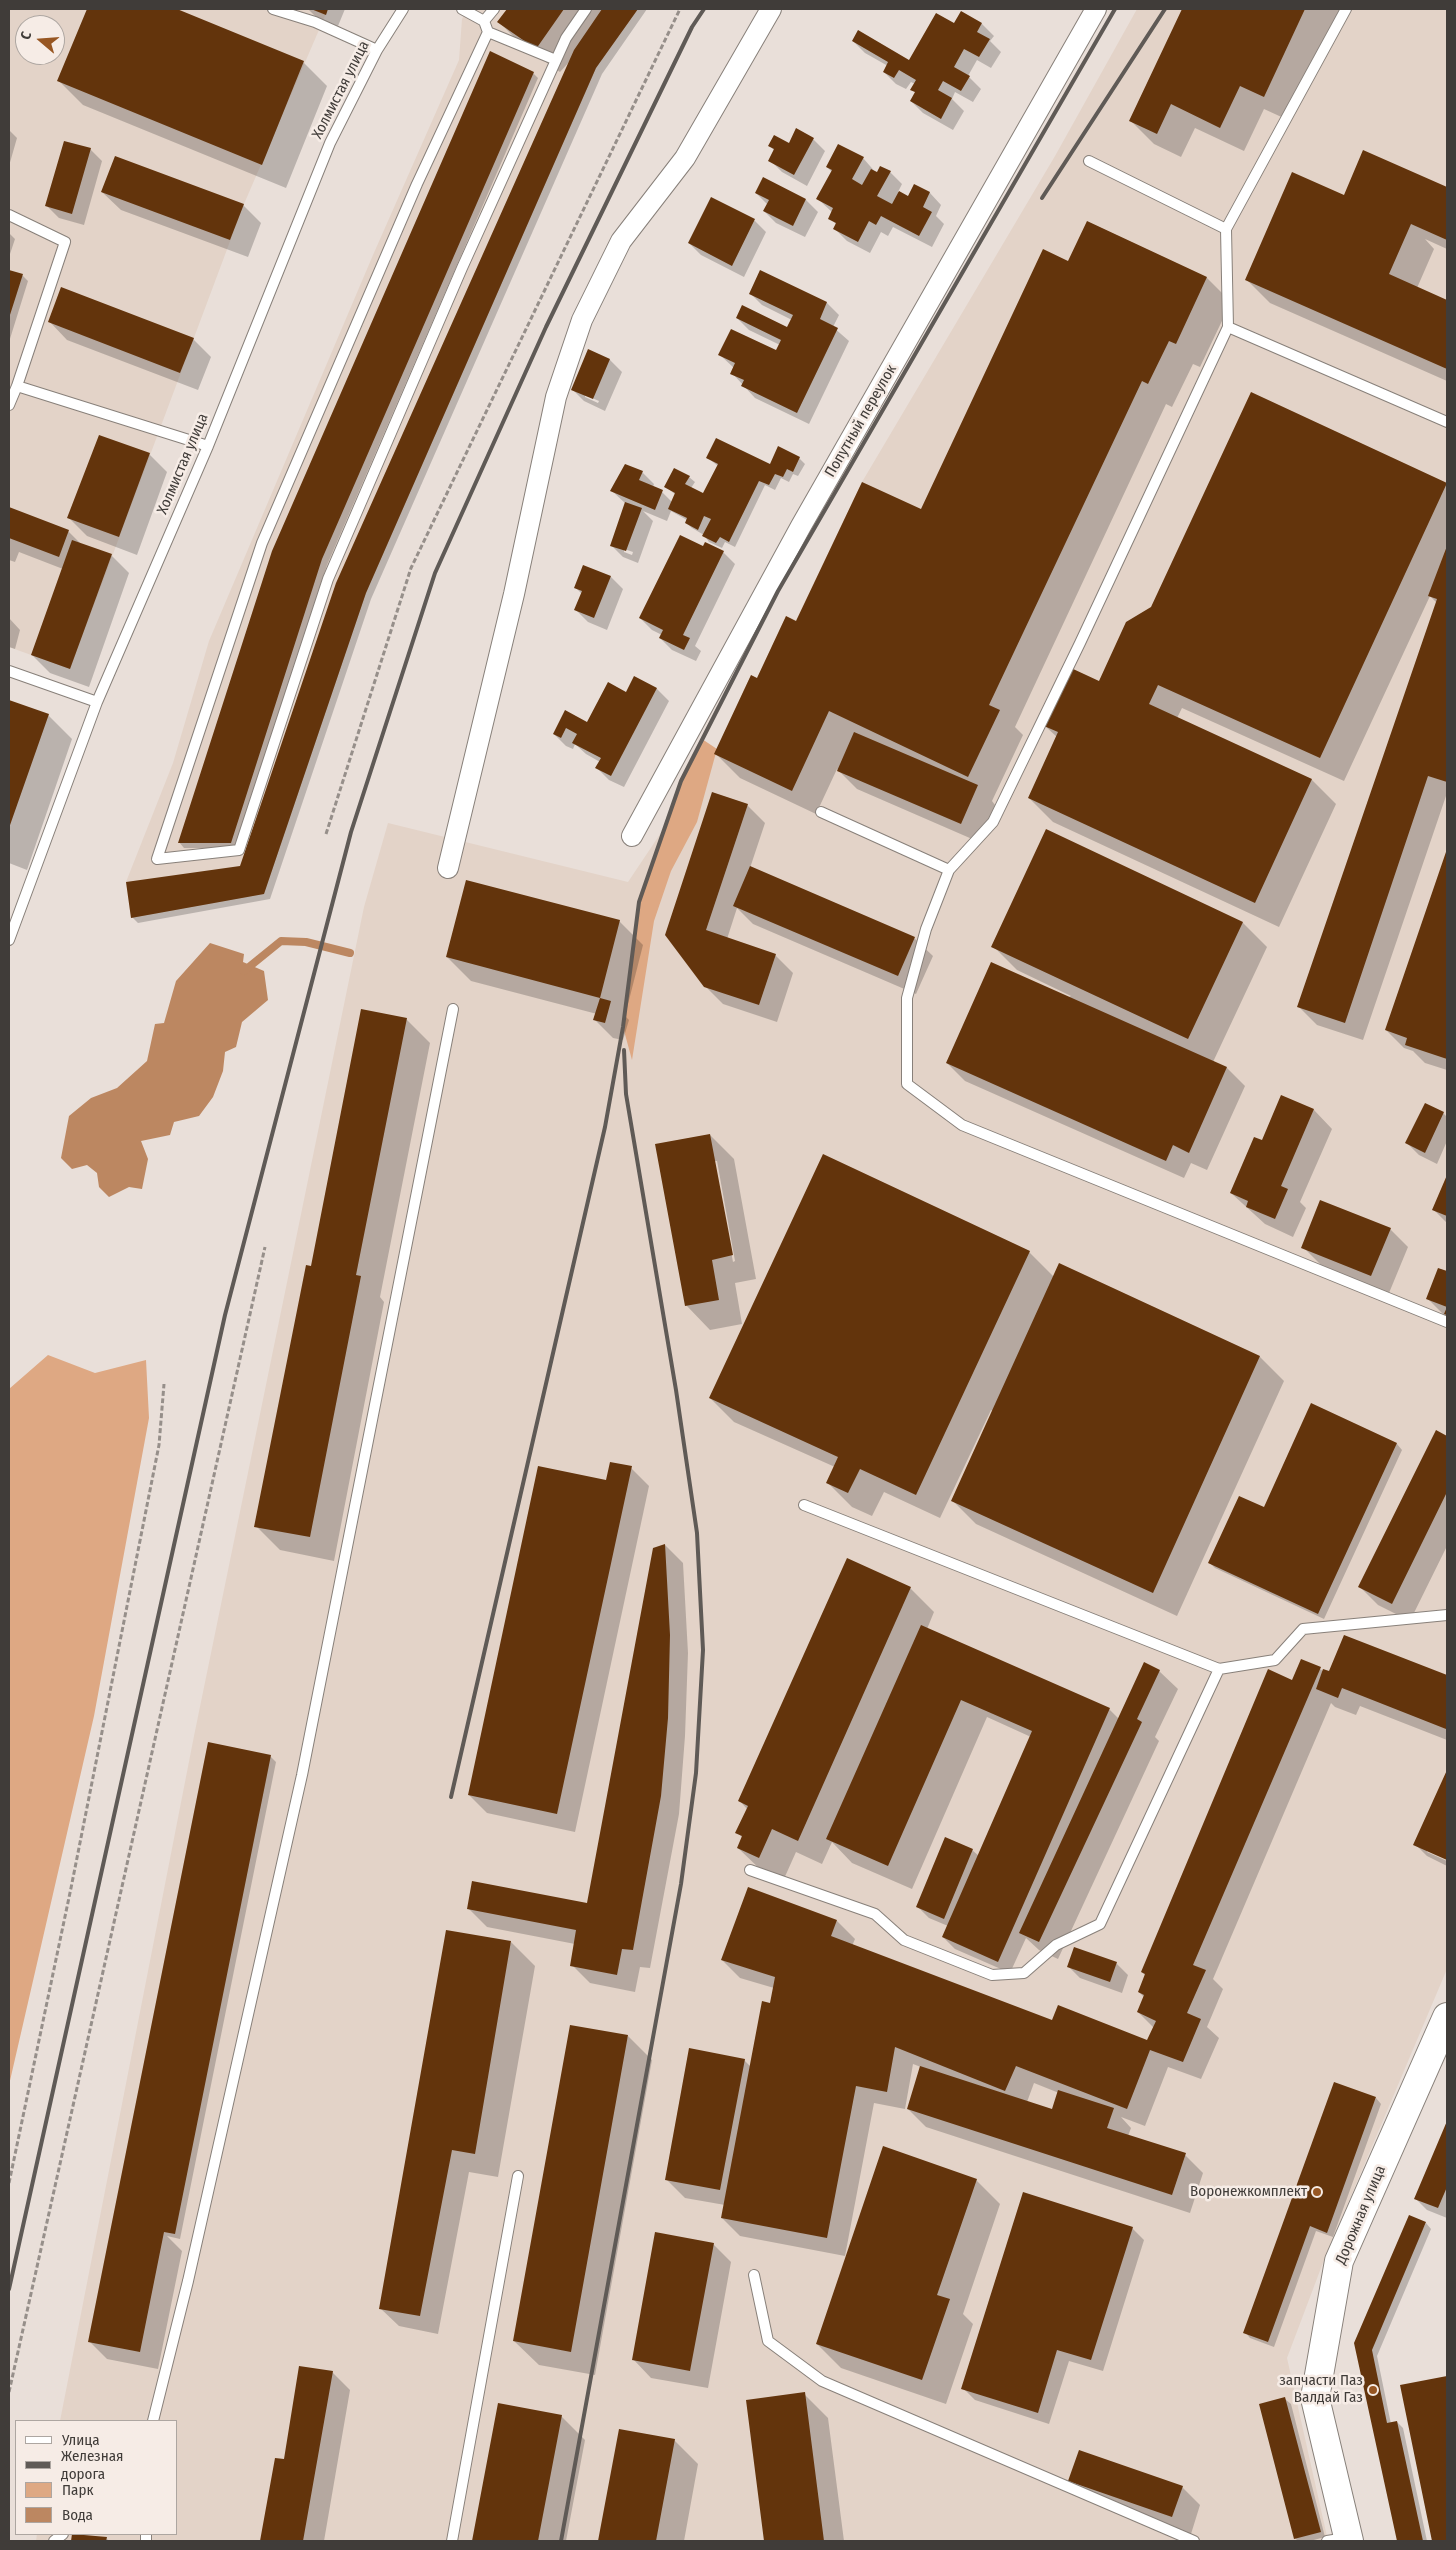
<!DOCTYPE html>
<html>
<head>
<meta charset="utf-8">
<style>
	body { margin:0 }
	#map { position:relative; width:1456px; height:2550px; overflow:hidden; background:#e9dfd9; font-family:"Fira Sans Condensed",sans-serif }
	canvas { display:block }
	.frame { position:absolute; inset:0; border:10px solid #403c39; pointer-events:none }
	.legend { position:absolute; left:15px; top:2420px; width:162px; height:115px; box-sizing:border-box; background:#f6ece6; border:1px solid #ada6a1; margin:0; padding:6px 9px; list-style:none; font-size:15px; color:#403c39 }
	.legend li { display:flex; align-items:center; gap:10px; height:25px }
	.legend b { width:25px; border:1px solid #ada6a1 }
	.north { position:absolute; left:15px; top:15px; width:50px; height:50px; box-sizing:border-box; background:#f6ece6; border:1px solid #ada6a1; border-radius:50%; rotate:288deg; font-size:14px; font-weight:700; line-height:20px; text-align:center; color:#403c39 }
	.north::after { content:''; display:block; margin:auto; width:18px; height:22px; background:#975622; clip-path:polygon(50% 0,100% 100%,50% 72%,0 100%) }
</style>
</head>
<body>
<div id="map">
<canvas width="1456" height="2550"></canvas>
<div class="frame"></div>
<ul class="legend">
<li><b style="height:6px;background:#fff"></b>Улица</li>
<li><b style="height:6px;background:#5f5a56"></b>Железная дорога</li>
<li><b style="height:14px;background:#dea883"></b>Парк</li>
<li><b style="height:14px;background:#bc8761"></b>Вода</li>
</ul>
<div class="north">С</div>
</div>
<script>
const ctx = document.querySelector('canvas').getContext('2d');
ctx.lineJoin = 'round';
function fillPath(path, color) { ctx.fillStyle = color; ctx.fill(path, 'evenodd'); }
const shape = rows => new Path2D(rows.map(r => 'M' + r).join(''));
function stroke(path, color, width, dash) { ctx.strokeStyle = color; ctx.lineWidth = width; ctx.lineCap = dash ? 'butt' : 'round'; ctx.setLineDash(dash || []); ctx.stroke(path); }
function drawText(font, color, halo, rows, align = 'center') {
  ctx.font = font + ' "Fira Sans Condensed",sans-serif'; ctx.lineWidth = 5; ctx.setLineDash([]); ctx.textBaseline = 'middle'; ctx.strokeStyle = halo; ctx.fillStyle = color; for (const [text, x, y, turn = 0] of rows) {
    ctx.save(); ctx.translate(x, y); ctx.rotate((+turn || 0) * Math.PI / 180); ctx.textAlign = isNaN(turn) ? turn : align; if (halo) ctx.strokeText(text, 0, 0); ctx.fillText(text, 0, 0); ctx.restore();
  }
}
fillPath(shape([
	[9,9,328,9,244,204,70,669,9,647],
	[25,25,55,25,55,55,25,55],
	[467,9,638,9,596,68,366,593,264,894,131,918,126,882,173,763,209,641,373,255,459,60,462,19],
	[1137,9,1447,9,1447,1969,1324,2260,1287,2358,1328,2541,36,2541,37,2534,176,2534,176,2421,60,2421,194,1736,364,907,388,823,628,882,717,749,751,675,757,678,786,616,796,620,862,482,1055,156]
]), '#e3d3c8');
fillPath(shape([
	[702,739,717,749,697,822,671,871,654,921,632,1060,623,1027,639,902,681,781],
	[48,1355,95,1373,146,1360,149,1418,94,1716,9,2085,9,1389]
]), '#dea883');
fillPath(shape([
	[210,943,244,954,243,962,264,971,268,1000,242,1022,236,1047,225,1052,223,1071,213,1097,199,1116,174,1122,170,1135,141,1141,148,1159,142,1189,129,1187,109,1197,99,1187,97,1173,87,1165,72,1169,61,1158,69,1116,91,1098,117,1088,147,1061,155,1024,164,1023,176,981]
]), '#bc8761');
fillPath(shape([
	[88,9,173,9,303,62,327,86,286,188,83,105,59,81],
	[308,9,345,9,338,26,316,17],
	[508,9,647,9,602,74,371,599,270,899,138,923,132,917,241,867,570,61,560,72,523,46,499,22],
	[1183,9,1340,9,1288,120,1264,109,1244,151,1195,128,1181,157,1154,144,1130,120],
	[961,12,982,24,994,36,990,41,1001,52,991,68,977,60,968,76,981,89,973,102,955,92,952,99,964,111,953,130,923,113,911,101,916,93,912,90,915,84,911,82,906,89,896,84,884,72,888,66,865,53,853,41,910,61,955,25],
	[533,73,538,78,327,565,236,848,184,848,179,842],
	[9,130,17,138,9,166],
	[813,139,825,151,807,186,782,172,770,160,775,151,770,146],
	[90,149,102,161,84,225,59,218,47,206],
	[1364,152,1447,188,1447,249,1425,239,1434,249,1417,288,1447,301,1447,381,1270,303,1246,279,1349,198],
	[863,158,877,174,890,172,902,184,898,192,908,198,915,185,930,193,941,205,936,216,944,224,932,247,893,227,888,236,881,232,870,253,847,241,835,229,837,225,830,218,833,213,818,199,832,172,827,167],
	[102,192,243,205,261,223,248,257,121,210],
	[756,193,806,200,818,212,805,237,776,223,764,211,768,205],
	[712,199,755,221,766,232,744,277,701,255,689,243],
	[1088,222,1207,278,1231,302,1200,367,1193,364,1172,407,1166,404,1015,727,1023,735,992,801,995,805,979,842,857,789,837,769,816,814,740,778,716,754,758,680,797,622,921,511,1069,263],
	[9,233,15,239,9,257],
	[9,271,23,276,28,281,9,342],
	[761,271,827,303,839,315,833,327,849,341,809,424,755,398,732,373,734,368,720,355,776,352,780,345,749,330,737,318,788,328,792,320,762,305,750,293],
	[49,321,193,339,211,357,198,390,67,340],
	[589,351,610,360,622,372,605,411,584,401,572,389],
	[585,395,599,401,598,403,585,397],
	[1252,394,1447,485,1447,793,1363,1040,1317,1025,1299,1007,1437,603,1430,596,1344,781,1182,708,1177,718,1312,780,1336,804,1279,927,1053,822,1029,798,1057,737,1045,726,1100,682,1152,607],
	[149,454,167,472,137,555,87,536,69,518],
	[708,458,770,465,799,458,805,464,798,476,793,474,789,482,781,478,775,490,765,485,735,547,725,542,722,548,709,542,704,535,692,528,686,523,687,520,671,511,667,521,643,511,653,521,638,563,623,557,611,545,626,504,611,490,616,480,619,481,626,465,642,472,654,484,653,487,662,492,672,502,676,495,666,487,689,477,695,482,691,488,704,494,718,466],
	[624,549,633,552,632,555,624,552],
	[9,508,68,531,82,545,111,555,129,573,89,687,50,673,32,655,63,569,19,552,15,562,9,560],
	[704,548,723,552,735,564,695,646,701,651,696,661,672,650,660,638,662,635,652,630,640,618],
	[611,577,623,589,607,630,588,622,576,610,582,594,575,587],
	[9,618,20,630,15,649,9,647],
	[635,677,657,689,669,701,624,787,609,780,597,768,600,762,586,754,575,744,573,749,566,746,554,734,566,712,588,723,627,693],
	[9,701,48,715,72,739,27,870,9,863],
	[747,805,765,823,750,868,914,938,933,956,916,994,753,924,737,908,727,939,775,955,793,973,777,1022,723,1004,705,986,666,934],
	[1047,831,1243,923,1267,947,1213,1062,1227,1068,1245,1086,1207,1170,1191,1163,1184,1178,965,1081,947,1063,1071,996,1017,970,993,946],
	[1447,852,1447,1070,1425,1063,1413,1051,1404,1048,1386,1030],
	[619,921,643,945,625,1016,629,1020,623,1040,613,1038,595,1020,597,1014,471,981,447,957],
	[406,1019,430,1043,380,1297,384,1302,334,1561,280,1550,256,1526,312,1267],
	[1282,1097,1314,1110,1332,1129,1300,1202,1306,1208,1293,1237,1265,1224,1231,1193,1262,1142],
	[1443,1113,1447,1117,1447,1141,1437,1164,1419,1155,1407,1143],
	[710,1135,734,1159,756,1279,735,1283,742,1324,710,1330,686,1305],
	[714,1161,717,1161,735,1261,733,1262],
	[1447,1178,1447,1223,1434,1210],
	[1390,1229,1408,1247,1389,1293,1321,1265,1303,1247],
	[1029,1252,1054,1277,1059,1265,1260,1357,1284,1381,1177,1616,976,1524,952,1500,993,1411,991,1410,940,1518,884,1492,872,1516,852,1507,828,1483,835,1467,734,1422,710,1398],
	[1439,1269,1447,1272,1447,1318,1428,1299],
	[1312,1405,1397,1444,1402,1450,1324,1619,1215,1568,1210,1563,1264,1509],
	[1436,1432,1447,1438,1447,1546,1410,1621,1378,1605,1360,1587],
	[631,1468,649,1486,575,1832,487,1813,469,1795,607,1481],
	[665,1545,683,1563,688,1653,685,1736,679,1814,650,1968,640,1967,635,1992,590,1983,572,1965,575,1944,487,1927,469,1909,588,1905],
	[910,1588,934,1612,927,1629,1109,1709,1119,1719,1159,1671,1178,1689,1155,1737,1159,1741,1058,1959,1039,1950,1026,1938,1010,1973,955,1949,943,1937,948,1926,929,1918,917,1906,972,1850,979,1856,1031,1737,987,1717,912,1889,852,1863,832,1842,822,1864,796,1852,783,1881,763,1872,738,1848,743,1838,737,1832,747,1809,740,1801],
	[1345,1636,1447,1677,1447,1740,1360,1706,1356,1715,1335,1707,1331,1703,1213,1979,1223,1989,1207,2027,1219,2038,1201,2079,1168,2067,1145,2126,1121,2117,1131,2128,1128,2136,1185,2155,1203,2173,1190,2213,926,2127,908,2109,921,2067,913,2064,905,2109,874,2103,845,2256,740,2236,722,2218,725,2205,685,2198,666,2179,744,2060,751,2067,771,2005,774,1988,740,1978,722,1960,837,1921,855,1939,852,1946,1053,2022,1148,2042,1154,2028,1138,2012,1144,1997,1139,1992,1146,1976,1142,1972,1293,1681,1320,1669,1324,1672,1330,1673],
	[1034,2083,1059,2093,1053,2110,1027,2102],
	[270,1756,276,1762,180,2239,167,2236,182,2251,158,2369,107,2359,89,2341],
	[1447,1773,1447,1859,1427,1850,1427,1852,1447,1861,1447,1866,1427,1856,1415,1844],
	[511,1942,535,1966,498,2177,469,2172,438,2334,399,2326,380,2308],
	[1116,1963,1128,1975,1122,1993,1080,1978,1068,1966],
	[628,2036,652,2060,595,2375,539,2365,514,2341],
	[1376,2098,1381,2104,1333,2237,1316,2231,1274,2347,1250,2338,1245,2332],
	[1447,2124,1447,2218,1427,2210,1415,2198],
	[976,2180,1000,2204,963,2314,973,2324,946,2404,841,2368,817,2344],
	[1426,2223,1431,2229,1377,2356,1391,2424,1397,2422,1403,2428,1427,2541,1398,2541,1356,2343],
	[1132,2228,1144,2240,1103,2371,1069,2361,1049,2424,975,2400,963,2388],
	[713,2244,731,2262,708,2388,651,2378,633,2359],
	[332,2372,350,2390,324,2541,262,2541,276,2459,285,2460],
	[1447,2377,1447,2541,1433,2541,1402,2386],
	[804,2394,828,2418,844,2541,765,2541,747,2401],
	[1285,2399,1291,2404,1325,2537,1310,2541,1298,2541,1295,2538],
	[499,2404,561,2416,585,2440,566,2541,473,2541],
	[620,2430,674,2440,698,2464,684,2541,600,2541],
	[1070,2481,1182,2487,1200,2505,1191,2534,1088,2499],
	[73,2534,106,2538,109,2541,72,2541]
]), '#0003');
stroke(shape([
	[244,971,281,941,306,942,350,953]
]), '#bc8761', 8);
fillPath(shape([
	[87,9,177,9,304,61,262,165,57,81],
	[311,9,328,9,326,15],
	[507,9,564,9,536,49,497,22],
	[602,9,638,9,596,68,366,593,264,894,131,918,126,882,240,866,336,583,574,50],
	[1182,9,1305,9,1264,97,1240,86,1220,128,1171,104,1157,134,1129,121],
	[961,11,982,23,977,32,990,39,979,57,964,49,954,67,970,76,961,91,943,81,938,90,952,98,941,119,910,101,915,92,910,90,916,80,899,70,894,78,883,72,888,62,852,41,858,30,909,60,936,13,954,23],
	[490,51,534,72,322,559,231,843,178,843,272,551],
	[796,128,814,138,794,175,768,161,774,149,768,146,774,135,789,143],
	[64,141,91,148,72,214,45,206],
	[838,144,864,157,852,179,862,185,871,169,877,172,880,166,891,171,877,196,892,204,899,191,908,196,914,184,930,192,923,207,932,212,919,236,881,216,876,225,869,221,858,242,833,229,836,223,828,219,833,208,816,199,832,170,826,167],
	[1363,150,1447,187,1447,240,1411,224,1389,274,1447,300,1447,369,1245,280,1292,172,1344,195],
	[115,156,244,204,230,240,101,192],
	[763,177,806,199,793,226,763,211,769,200,755,193],
	[711,197,755,219,732,266,688,243],
	[1087,221,1207,277,1176,344,1169,341,1148,384,1142,381,989,705,1000,710,968,777,829,711,792,791,714,754,751,675,757,678,786,616,796,621,862,482,921,509,1043,249,1068,261],
	[9,270,23,274,9,318],
	[760,270,827,302,820,319,838,328,797,413,741,386,744,380,730,374,735,363,718,355,731,329,776,350,781,340,736,318,742,305,787,327,793,315,749,294],
	[61,287,194,338,180,373,48,322],
	[588,349,610,359,593,399,571,390],
	[1251,392,1447,483,1320,758,1158,685,1149,704,1312,779,1255,903,1028,798,1058,732,1044,726,1071,668,1099,681,1126,622,1151,607],
	[99,435,150,453,119,537,67,518],
	[716,438,770,464,778,446,800,457,793,472,787,469,783,477,775,474,769,485,759,481,729,542,720,537,716,543,702,536,711,519,704,516,698,530,685,523,687,518,668,509,675,493,664,487,674,468,690,476,685,484,703,493,718,464,706,458],
	[625,464,643,471,639,480,663,490,655,510,610,491],
	[625,502,642,508,626,551,610,546],
	[9,507,69,530,59,557,9,538],
	[680,535,703,546,705,542,724,551,683,635,690,638,684,650,659,638,663,630,639,618],
	[72,540,112,554,70,669,31,655],
	[1447,546,1447,782,1428,776,1345,1023,1297,1007,1437,599,1428,596],
	[583,565,611,576,594,618,574,610,582,591,574,588],
	[634,676,657,688,611,776,595,768,601,758,572,743,577,734,566,728,561,738,553,734,565,710,587,722,608,682,626,692],
	[9,700,49,714,9,828],
	[854,732,978,785,961,824,837,771],
	[712,792,748,804,706,930,776,954,759,1005,704,987,665,935],
	[1046,829,1243,922,1188,1039,991,947],
	[1447,849,1447,1059,1405,1045,1407,1038,1385,1030],
	[750,866,915,937,898,976,733,906],
	[466,880,620,920,600,998,611,1001,605,1023,593,1020,600,998,446,957],
	[991,962,1227,1067,1189,1153,1173,1145,1166,1161,946,1063],
	[361,1009,407,1018,356,1275,361,1276,310,1537,254,1527,306,1265,311,1266],
	[1281,1095,1314,1109,1281,1186,1288,1189,1275,1219,1246,1207,1248,1201,1230,1193,1254,1137,1262,1140],
	[1425,1103,1444,1112,1425,1153,1405,1143],
	[710,1134,733,1255,712,1260,719,1300,685,1306,655,1144],
	[823,1154,1030,1251,916,1495,860,1469,848,1493,826,1483,838,1457,709,1398],
	[1447,1175,1447,1216,1432,1210],
	[1320,1200,1391,1228,1371,1276,1301,1248],
	[1059,1263,1260,1356,1153,1593,951,1501],
	[1438,1268,1447,1271,1447,1315,1444,1314,1447,1307,1426,1299],
	[1311,1403,1397,1443,1318,1614,1208,1563,1239,1496,1264,1507],
	[1436,1430,1447,1436,1447,1492,1392,1604,1358,1587],
	[610,1462,632,1466,557,1814,468,1795,538,1466,606,1480],
	[665,1544,670,1635,668,1718,661,1796,633,1950,622,1949,617,1975,570,1966,576,1930,467,1909,472,1881,587,1903,653,1548],
	[847,1558,911,1587,798,1841,772,1829,759,1858,737,1848,742,1836,735,1833,748,1806,738,1801],
	[921,1625,1110,1708,998,1962,942,1937,1032,1731,961,1700,888,1866,826,1839],
	[1344,1635,1447,1675,1446,1729,1342,1688,1338,1698,1316,1689,1323,1669,1329,1671],
	[1301,1659,1321,1667,1193,1965,1206,1970,1187,2013,1201,2019,1183,2062,1150,2050,1127,2109,1016,2066,1005,2091,895,2047,887,2092,856,2086,827,2238,721,2218,762,2001,770,2003,775,1977,721,1960,748,1887,837,1920,831,1936,1052,2020,1058,2005,1147,2040,1156,2021,1137,2012,1144,1995,1138,1992,1145,1974,1141,1972,1268,1669,1292,1680],
	[1144,1662,1160,1670,1137,1719,1142,1722,1039,1942,1019,1933],
	[208,1742,271,1755,175,2234,164,2232,140,2352,88,2342],
	[1447,1770,1447,1860,1413,1845],
	[945,1837,973,1849,944,1919,916,1907],
	[446,1930,511,1941,475,2154,452,2150,420,2316,379,2309],
	[1074,1947,1117,1962,1110,1982,1067,1967],
	[570,2025,628,2035,571,2352,513,2341],
	[689,2048,745,2059,720,2190,665,2180],
	[920,2066,1052,2109,1058,2090,1114,2108,1107,2128,1186,2153,1172,2195,907,2109],
	[1334,2082,1376,2097,1327,2233,1310,2226,1268,2342,1243,2333],
	[1447,2121,1447,2187,1438,2208,1414,2199],
	[883,2146,977,2179,937,2295,950,2299,922,2380,816,2344],
	[1023,2192,1133,2227,1091,2360,1057,2350,1038,2413,961,2389],
	[1409,2215,1426,2222,1372,2350,1387,2423,1397,2421,1423,2541,1397,2541,1354,2343],
	[655,2232,714,2243,690,2371,632,2360],
	[299,2366,333,2371,303,2541,260,2541,275,2458,284,2459],
	[1447,2376,1447,2541,1432,2541,1400,2385],
	[805,2392,824,2541,764,2541,746,2400],
	[1285,2397,1321,2532,1294,2539,1259,2404],
	[498,2403,562,2415,538,2541,472,2541],
	[619,2429,675,2439,656,2541,598,2541],
	[1079,2450,1183,2486,1172,2517,1068,2481],
	[72,2534,107,2537,106,2541,71,2541]
]), '#63340c');
const lane = shape([
	[273,9,315,22,377,50],
	[462,9,484,21,488,32,556,60],
	[1346,9,1226,229,1228,327,1080,643,993,822,949,870,926,929,907,998,907,1084,962,1125,1447,1322],
	[484,21,494,9],
	[488,32,417,184,262,543,157,859,239,850,328,579,462,268,566,38,586,9],
	[1089,161,1226,229],
	[9,215,65,242,17,386],
	[1228,327,1447,422],
	[9,405,17,386,208,446],
	[9,671,97,702],
	[821,812,949,870],
	[9,940,97,702,208,446,330,143,377,50,403,9],
	[804,1505,1219,1669,1275,1660,1303,1629,1447,1615],
	[750,1870,875,1914,904,1940,992,1975,1024,1973,1056,1945,1100,1924,1219,1669],
	[754,2275,768,2341,822,2381,1194,2541],
	[153,2421,188,2281,302,1775,453,1009],
	[146,2534,146,2541],
	[54,2541,63,2534],
	[452,2541,518,2176],
	[1327,2541,1346,2538]
]);
const street = shape([
	[632,836,801,526,1096,9],
	[448,868,514,594,556,397,582,320,621,241,685,158,771,9]
]);
const secondary = shape([
	[1349,2541,1315,2398,1339,2261,1447,2017]
]);
stroke(lane, '#88807a', 12);
stroke(street, '#88807a', 22);
stroke(secondary, '#88807a', 30);
stroke(shape([
	[326,834,411,568,680,9],
	[9,2183,71,1888,159,1445,164,1384],
	[9,2392,265,1247]
]), '#968f8a', 3, [5, 2.5]);
stroke(lane, '#fff', 10);
stroke(street, '#fff', 20);
stroke(secondary, '#fff', 28);
stroke(shape([
	[1042,198,1165,9],
	[451,1797,605,1127,623,1027,639,902,681,781,778,591,1115,9],
	[9,2289,225,1315,351,832,435,573,546,327,692,27,704,9],
	[561,2541,681,1884,696,1773,703,1650,697,1533,676,1390,626,1094,624,1050]
]), '#5f5a56', 4);
for (const [x, y, r, color] of [
	[1317,2192,5,"#975622"],
	[1373,2390,5,"#975622"]
]) { const dot = new Path2D(); dot.arc(x, y, r, 0, 2 * Math.PI); ctx.fillStyle = color; ctx.fill(dot); stroke(dot, '#f6ece6', 2); }
drawText('15px', '#403c39', '#f6ece6', [
	["Холмистая улица",341,90,-63],
	["Попутный переулок",861,421,-60],
	["Холмистая улица",183,464,-67],
	["Дорожная улица",1361,2215,-67]
]);
drawText('15px', '#403c39', '#f6ece6', [
	["Воронежкомплект",1307,2192],
	["запчасти Паз",1363,2381],
	["Валдай Газ",1363,2398]
], 'right');
</script>
</body>
</html>
